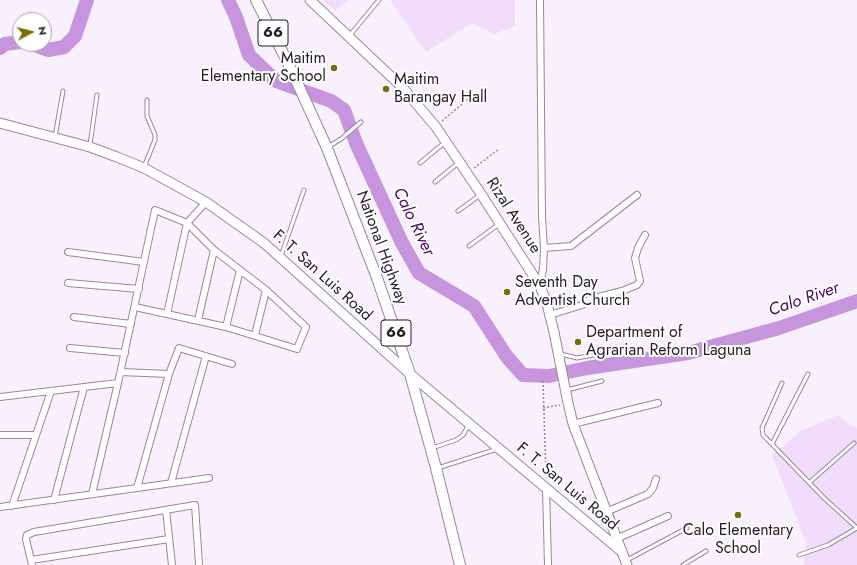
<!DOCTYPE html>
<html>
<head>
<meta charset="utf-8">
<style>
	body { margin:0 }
	#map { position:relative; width:857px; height:565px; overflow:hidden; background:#f9f0fe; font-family:Jost,sans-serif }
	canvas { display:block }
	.north { position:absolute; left:12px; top:12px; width:40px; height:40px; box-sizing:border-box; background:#fff; border:1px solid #a7a5a8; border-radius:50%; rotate:83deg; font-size:11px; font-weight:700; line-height:16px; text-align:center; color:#221d25 }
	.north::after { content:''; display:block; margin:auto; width:14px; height:18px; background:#766e0d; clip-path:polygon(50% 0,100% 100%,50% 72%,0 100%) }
</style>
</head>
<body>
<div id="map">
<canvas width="857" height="565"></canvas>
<div class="north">N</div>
</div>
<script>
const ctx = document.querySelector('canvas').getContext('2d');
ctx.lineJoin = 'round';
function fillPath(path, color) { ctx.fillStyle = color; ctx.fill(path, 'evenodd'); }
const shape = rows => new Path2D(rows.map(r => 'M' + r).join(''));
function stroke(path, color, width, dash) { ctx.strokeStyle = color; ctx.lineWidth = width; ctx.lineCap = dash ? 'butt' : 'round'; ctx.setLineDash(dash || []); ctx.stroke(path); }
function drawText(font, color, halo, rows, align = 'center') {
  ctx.font = font + ' Jost,sans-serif'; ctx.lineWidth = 4; ctx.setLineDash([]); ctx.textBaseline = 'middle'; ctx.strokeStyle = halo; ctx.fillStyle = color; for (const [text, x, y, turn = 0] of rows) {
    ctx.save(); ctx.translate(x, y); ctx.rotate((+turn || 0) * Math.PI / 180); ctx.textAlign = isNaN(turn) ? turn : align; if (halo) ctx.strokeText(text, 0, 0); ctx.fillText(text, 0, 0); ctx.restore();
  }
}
fillPath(shape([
	[323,0,348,0,335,11],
	[390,0,515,0,515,26,495,34,472,23,426,52],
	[838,415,849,424,857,428,857,565,804,565,806,543,772,455,801,431]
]), '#f1ddfb');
stroke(shape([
	[228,0,236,17,249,55,276,81,331,101,344,110,356,143,402,243,419,273,474,306,507,357,523,375,549,376,587,368,688,353,779,328,857,301],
	[32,44,48,50,64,47,75,36,87,0],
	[0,48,5,44,20,42]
]), '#c695dd', 14);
const lane = shape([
	[350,35,379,0],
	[55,137,63,91],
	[90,145,97,95],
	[328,147,341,139,361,122],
	[420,163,444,143],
	[144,167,155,140,155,135,147,116,147,100],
	[435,182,458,163],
	[458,211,480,195],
	[469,246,499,224],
	[281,256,304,190],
	[561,354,577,358,609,352],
	[782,383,762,428,763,435,824,498,857,528],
	[567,390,602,381],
	[772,444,808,374],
	[432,448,456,440,463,435,468,426],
	[438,468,497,449],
	[810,482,854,443],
	[799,555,828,545,857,528],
	[627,560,687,528],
	[683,565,706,551]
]);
const street = shape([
	[544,248,571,246,637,195],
	[68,252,144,262],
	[68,283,139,289],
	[540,286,543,269,544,248,542,217,540,0],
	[167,314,187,223,206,202],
	[550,315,582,305,590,299,622,291,637,285,640,281,635,258,638,248,645,235],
	[74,317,131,324],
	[198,320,214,250],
	[226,327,240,270],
	[255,335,266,290],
	[70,348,125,353],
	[121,372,169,374],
	[0,397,118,383],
	[573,424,658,403],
	[0,435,36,435],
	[171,483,206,356],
	[137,488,169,374,179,348,232,364],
	[546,488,548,565],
	[92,494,118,383,155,210,187,223,214,250,266,290,306,327,297,349,226,327,135,307],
	[54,500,84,387],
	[12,506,51,391],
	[0,507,209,478],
	[166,510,172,565],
	[606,512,648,494,653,488,656,479],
	[616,539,668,516],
	[31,560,169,539],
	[32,565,26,539,27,535,34,532,195,505,199,565]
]);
const secondary = shape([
	[310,0,403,88,436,127,481,194,540,286,547,304,554,332,568,403,573,424,627,565],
	[0,123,90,147,117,157,144,168,206,202,264,243,410,374,621,551]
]);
const primary = shape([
	[256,0,290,67,327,148,377,278,410,374,436,468,460,565]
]);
stroke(lane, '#96889d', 5);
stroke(street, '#96889d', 8);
stroke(secondary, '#96889d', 11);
stroke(primary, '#96889d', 12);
stroke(shape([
	[442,121,468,99],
	[474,168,499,149],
	[543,381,546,477],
	[543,408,560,405]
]), '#938c97', 1.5, [2, 2]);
stroke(lane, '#fff', 3);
stroke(street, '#fff', 6);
stroke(secondary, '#fff', 9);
stroke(primary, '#fff', 10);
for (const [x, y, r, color] of [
	[334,68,4,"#766e0d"],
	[386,89,4,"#766e0d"],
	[507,292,4,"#766e0d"],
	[578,342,4,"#766e0d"],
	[738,515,4,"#766e0d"]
]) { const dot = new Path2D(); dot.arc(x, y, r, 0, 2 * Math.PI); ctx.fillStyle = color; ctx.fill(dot); stroke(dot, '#fff', 1.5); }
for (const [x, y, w] of [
	[273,33,30],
	[396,333,30]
]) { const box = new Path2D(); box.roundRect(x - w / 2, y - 13, w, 26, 3); ctx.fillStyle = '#fff'; ctx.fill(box); stroke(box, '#221d25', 1); }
drawText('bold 15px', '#221d25', null, [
	["66",273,33],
	["66",396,333]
]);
drawText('16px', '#221d25', '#fff', [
	["Maitim",326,59,"right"],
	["Elementary School",326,77,"right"],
	["Maitim",394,80],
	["Barangay Hall",394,98],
	["Seventh Day",515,283],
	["Adventist Church",515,301],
	["Department of",586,333],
	["Agrarian Reform Laguna",586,351],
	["Calo Elementary",738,531,"center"],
	["School",738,549,"center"]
], 'left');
drawText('16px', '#221d25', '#fff', [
	["Rizal Avenue",513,216,57],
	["National Highway",381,248,70],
	["F. T. San Luis Road",322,276,42],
	["F. T. San Luis Road",567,487,40]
]);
drawText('italic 17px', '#490661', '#fff', [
	["Calo River",413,222,64],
	["Calo River",804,300,-19]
]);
</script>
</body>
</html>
